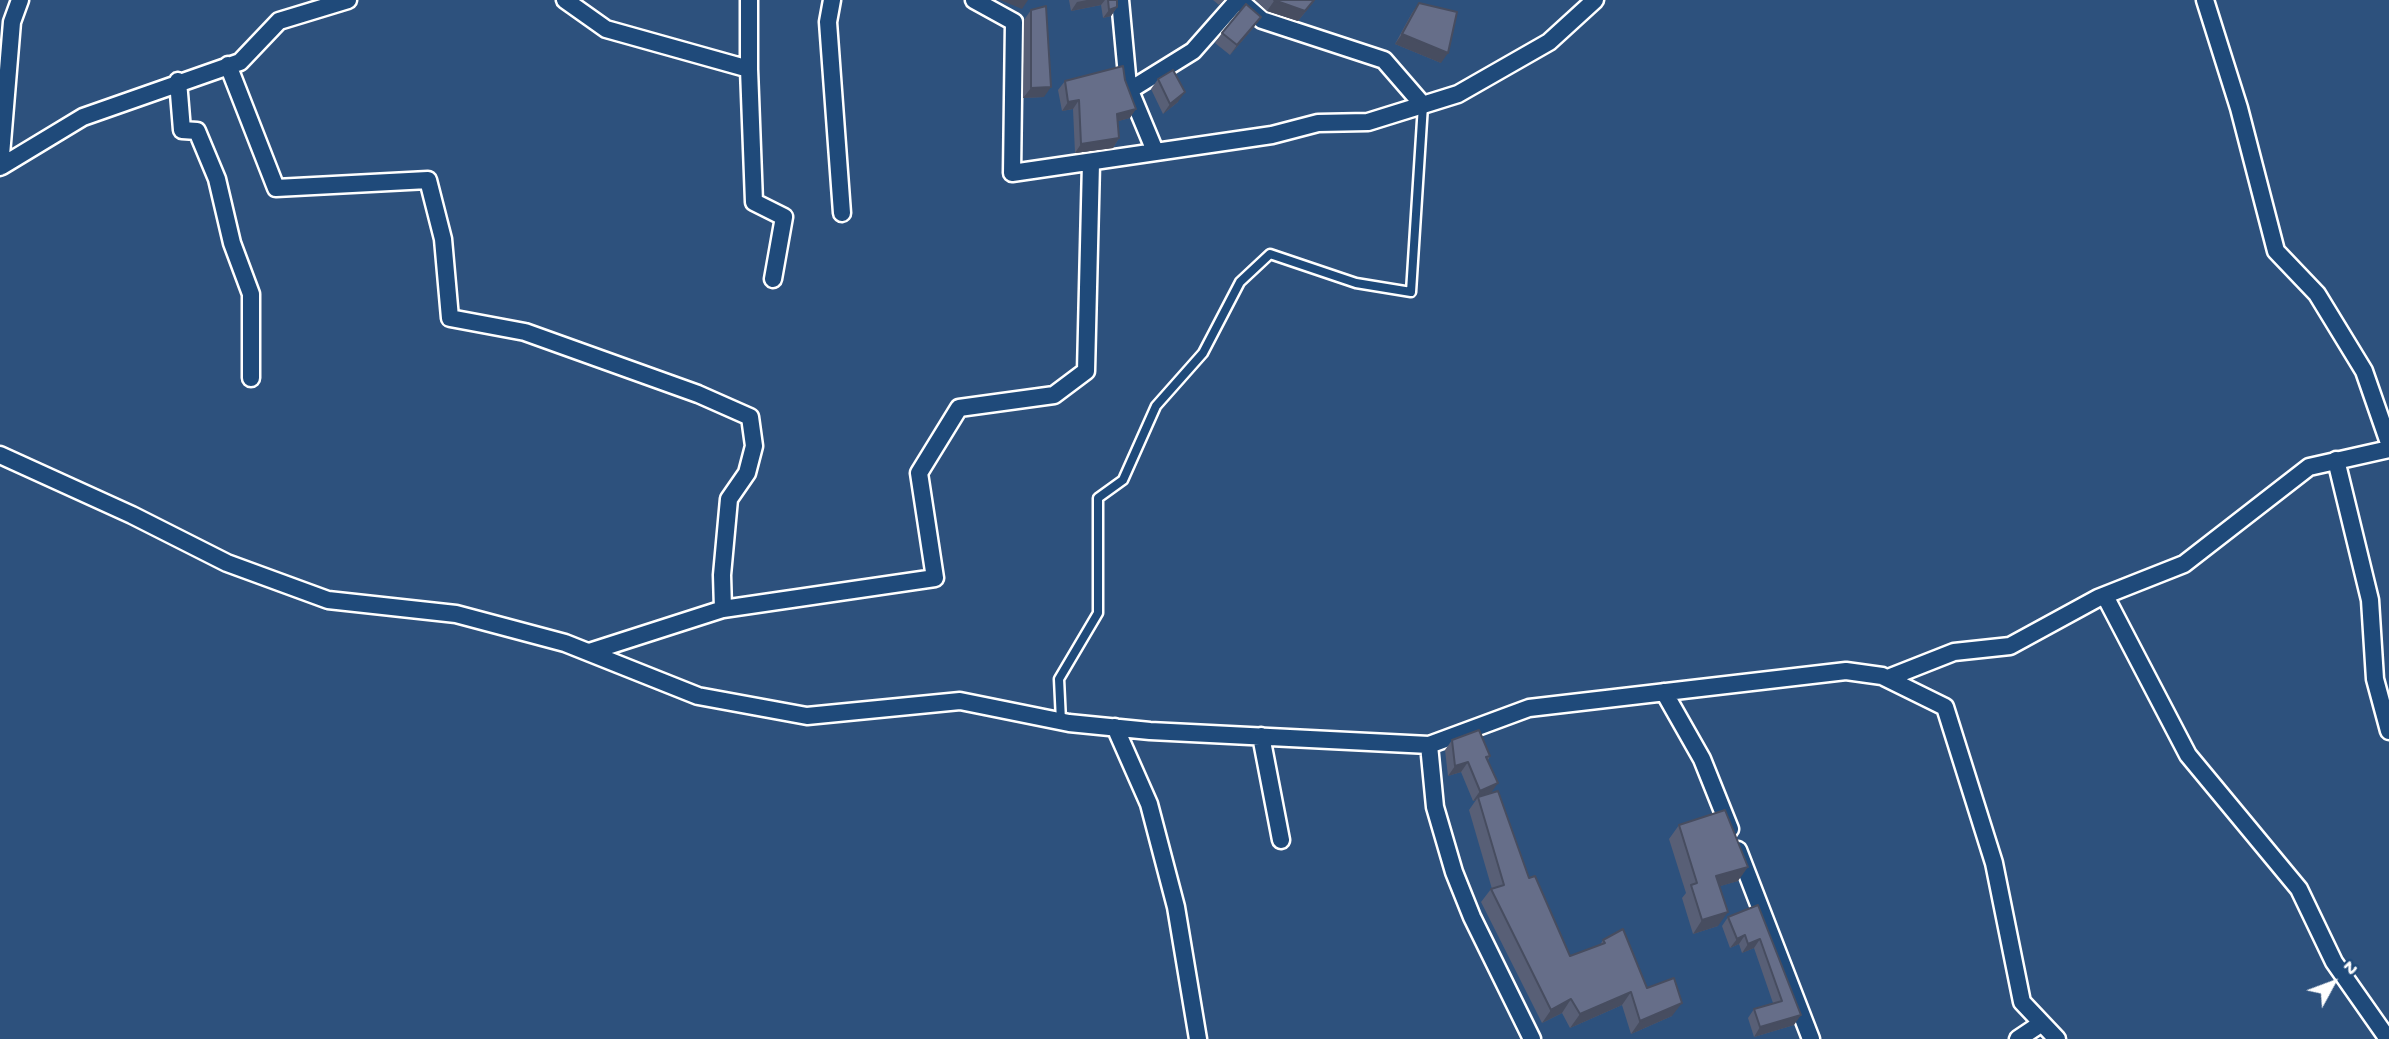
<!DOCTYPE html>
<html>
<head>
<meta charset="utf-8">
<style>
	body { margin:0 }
	#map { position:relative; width:2389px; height:1039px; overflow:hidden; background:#2d517d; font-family:"Gochi Hand",sans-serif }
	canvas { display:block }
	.north { position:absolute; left:2298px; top:948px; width:70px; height:70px; -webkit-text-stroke:5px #1f4a7a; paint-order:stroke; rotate:49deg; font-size:19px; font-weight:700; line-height:28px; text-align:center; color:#fff }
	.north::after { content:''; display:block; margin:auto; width:24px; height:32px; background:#fff; clip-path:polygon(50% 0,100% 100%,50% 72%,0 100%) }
</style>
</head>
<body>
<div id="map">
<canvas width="2389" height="1039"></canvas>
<div class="north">N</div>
</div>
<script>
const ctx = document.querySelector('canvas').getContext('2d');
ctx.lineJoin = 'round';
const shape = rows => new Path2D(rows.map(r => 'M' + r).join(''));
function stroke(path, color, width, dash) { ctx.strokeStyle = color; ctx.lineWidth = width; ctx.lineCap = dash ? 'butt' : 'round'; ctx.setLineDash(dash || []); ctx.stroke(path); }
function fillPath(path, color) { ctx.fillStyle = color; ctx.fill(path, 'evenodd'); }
const service = shape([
	[1061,721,1059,679,1098,613,1098,498,1123,480,1156,406,1203,353,1240,282,1270,254,1356,283,1411,292,1423,105]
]);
const minor = shape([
	[565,0,606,29,749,69,749,0],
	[832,0,828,22,842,213],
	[974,0,1014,22,1012,173,1272,135,1318,123,1368,122,1458,94,1549,42,1595,0],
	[1120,0,1128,86,1155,151],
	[1239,0,1262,20,1384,60,1423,105],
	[2205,0,2239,108,2276,251,2317,294,2364,371,2389,443],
	[228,65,276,188,428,180,443,239,450,318,525,332,698,394,750,417,754,446,747,473,729,499,722,575,723,609,589,652],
	[749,69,754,202,784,217,773,279],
	[178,81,182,130,197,131,217,179,232,243,251,294,251,378],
	[1130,90,1193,51,1238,0],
	[2,166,83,117,240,62,279,21,348,0],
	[0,167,12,22,20,0],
	[0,455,132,515,227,563,328,600,456,614,565,643,698,696,807,716,960,701,1069,723,1150,731,1429,745,1529,708,1846,671,1882,676,1945,707,1994,863,2022,1002,2057,1039],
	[2336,460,2370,600,2375,679,2389,731],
	[2105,596,2188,755,2299,889,2334,962,2388,1039],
	[723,609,935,578,919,473,959,408,1054,395,1086,371,1091,163],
	[1888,678,1954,652,2010,646,2098,598,2184,564,2309,467,2389,449],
	[1664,692,1702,759,1730,829],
	[1115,727,1149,804,1176,907,1198,1039],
	[1261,736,1281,840],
	[1429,745,1435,807,1454,872,1472,917,1532,1039],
	[1738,850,1811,1039],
	[2018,1039,2042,1023]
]);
stroke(service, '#fff', 13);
stroke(minor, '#fff', 21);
stroke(service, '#1f4a7a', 8);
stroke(minor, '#1f4a7a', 16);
fillPath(shape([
	[1069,0,1117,0,1117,7,1111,16,1103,18,1101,5,1071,11],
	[1213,0,1224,0,1219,5],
	[1255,0,1315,0,1298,21,1267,11],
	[1419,3,1441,63,1395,44,1412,13],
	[1031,10,1044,97,1023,98,1024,20],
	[1254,27,1230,55,1215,43,1222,33],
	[1158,79,1178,102,1163,114,1151,89],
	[1065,81,1130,118,1118,121,1119,138,1113,148,1075,153,1073,109,1062,111,1058,90],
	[1452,740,1490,756,1488,760,1491,793,1529,878,1570,956,1600,945,1603,940,1672,1016,1631,1034,1622,1005,1570,1028,1562,1013,1542,1023,1481,902,1491,889,1492,889,1469,810,1476,800,1473,801,1461,772,1448,776,1445,750],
	[1679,825,1738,881,1720,886,1718,926,1693,934,1682,898,1686,893,1669,839],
	[1758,905,1794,1025,1754,1037,1748,1018,1754,1009,1773,1003,1754,948,1742,953,1739,944,1730,948,1722,926,1728,917]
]), '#585f76');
fillPath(shape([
	[1000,0,1028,0,1022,9],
	[1087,0,1105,0,1101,5,1071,11,1077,2],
	[1315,0,1298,21,1267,11,1274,1],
	[1117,7,1111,16,1103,18,1109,10],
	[1261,17,1254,27,1230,55,1237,45],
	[1402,34,1448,53,1441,63,1395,44],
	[1051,87,1044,97,1023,98,1031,88],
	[1185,92,1178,102,1163,114,1170,104],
	[1079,100,1073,109,1062,111,1068,102],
	[1136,109,1130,118,1111,123,1117,114],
	[1119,138,1113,148,1075,153,1081,144],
	[1468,762,1461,772,1448,776,1455,766],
	[1498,783,1491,793,1478,797,1476,800,1473,801,1480,791],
	[1748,867,1738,881,1707,890,1716,876],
	[1728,912,1718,926,1693,934,1702,920],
	[1745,935,1739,944,1730,948,1737,939],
	[1760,939,1754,948,1742,953,1748,944],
	[1631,992,1622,1005,1570,1028,1580,1014],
	[1571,999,1562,1013,1542,1023,1551,1010],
	[1682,1003,1672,1016,1631,1034,1640,1021],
	[1801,1015,1794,1025,1754,1037,1760,1027]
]), '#474d60');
const building = shape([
	[1108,0,1117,0,1117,7,1109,10,1108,0],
	[1274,0,1314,0,1305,11,1274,0],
	[1419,3,1457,12,1448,53,1402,34,1419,3],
	[1246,4,1261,17,1237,45,1222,33,1246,4],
	[1046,6,1051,87,1031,88,1031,10,1046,6],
	[1123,66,1125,80,1136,109,1117,114,1119,138,1081,144,1079,100,1068,102,1065,81,1123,66],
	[1173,70,1185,92,1170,104,1158,79,1173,70],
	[1479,730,1490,756,1486,757,1498,783,1480,791,1468,762,1455,766,1452,740,1479,730],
	[1498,791,1529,878,1535,876,1570,956,1605,943,1603,940,1623,929,1647,988,1674,978,1682,1003,1640,1021,1631,992,1580,1014,1571,999,1551,1010,1491,889,1504,885,1478,797,1498,791],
	[1725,810,1748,867,1716,876,1728,912,1702,920,1691,885,1697,883,1679,825,1725,810],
	[1758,905,1801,1015,1760,1027,1754,1009,1782,1001,1760,939,1748,944,1745,935,1737,939,1728,917,1758,905]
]);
fillPath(building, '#666e89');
stroke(building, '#474d60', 2);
</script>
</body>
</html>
